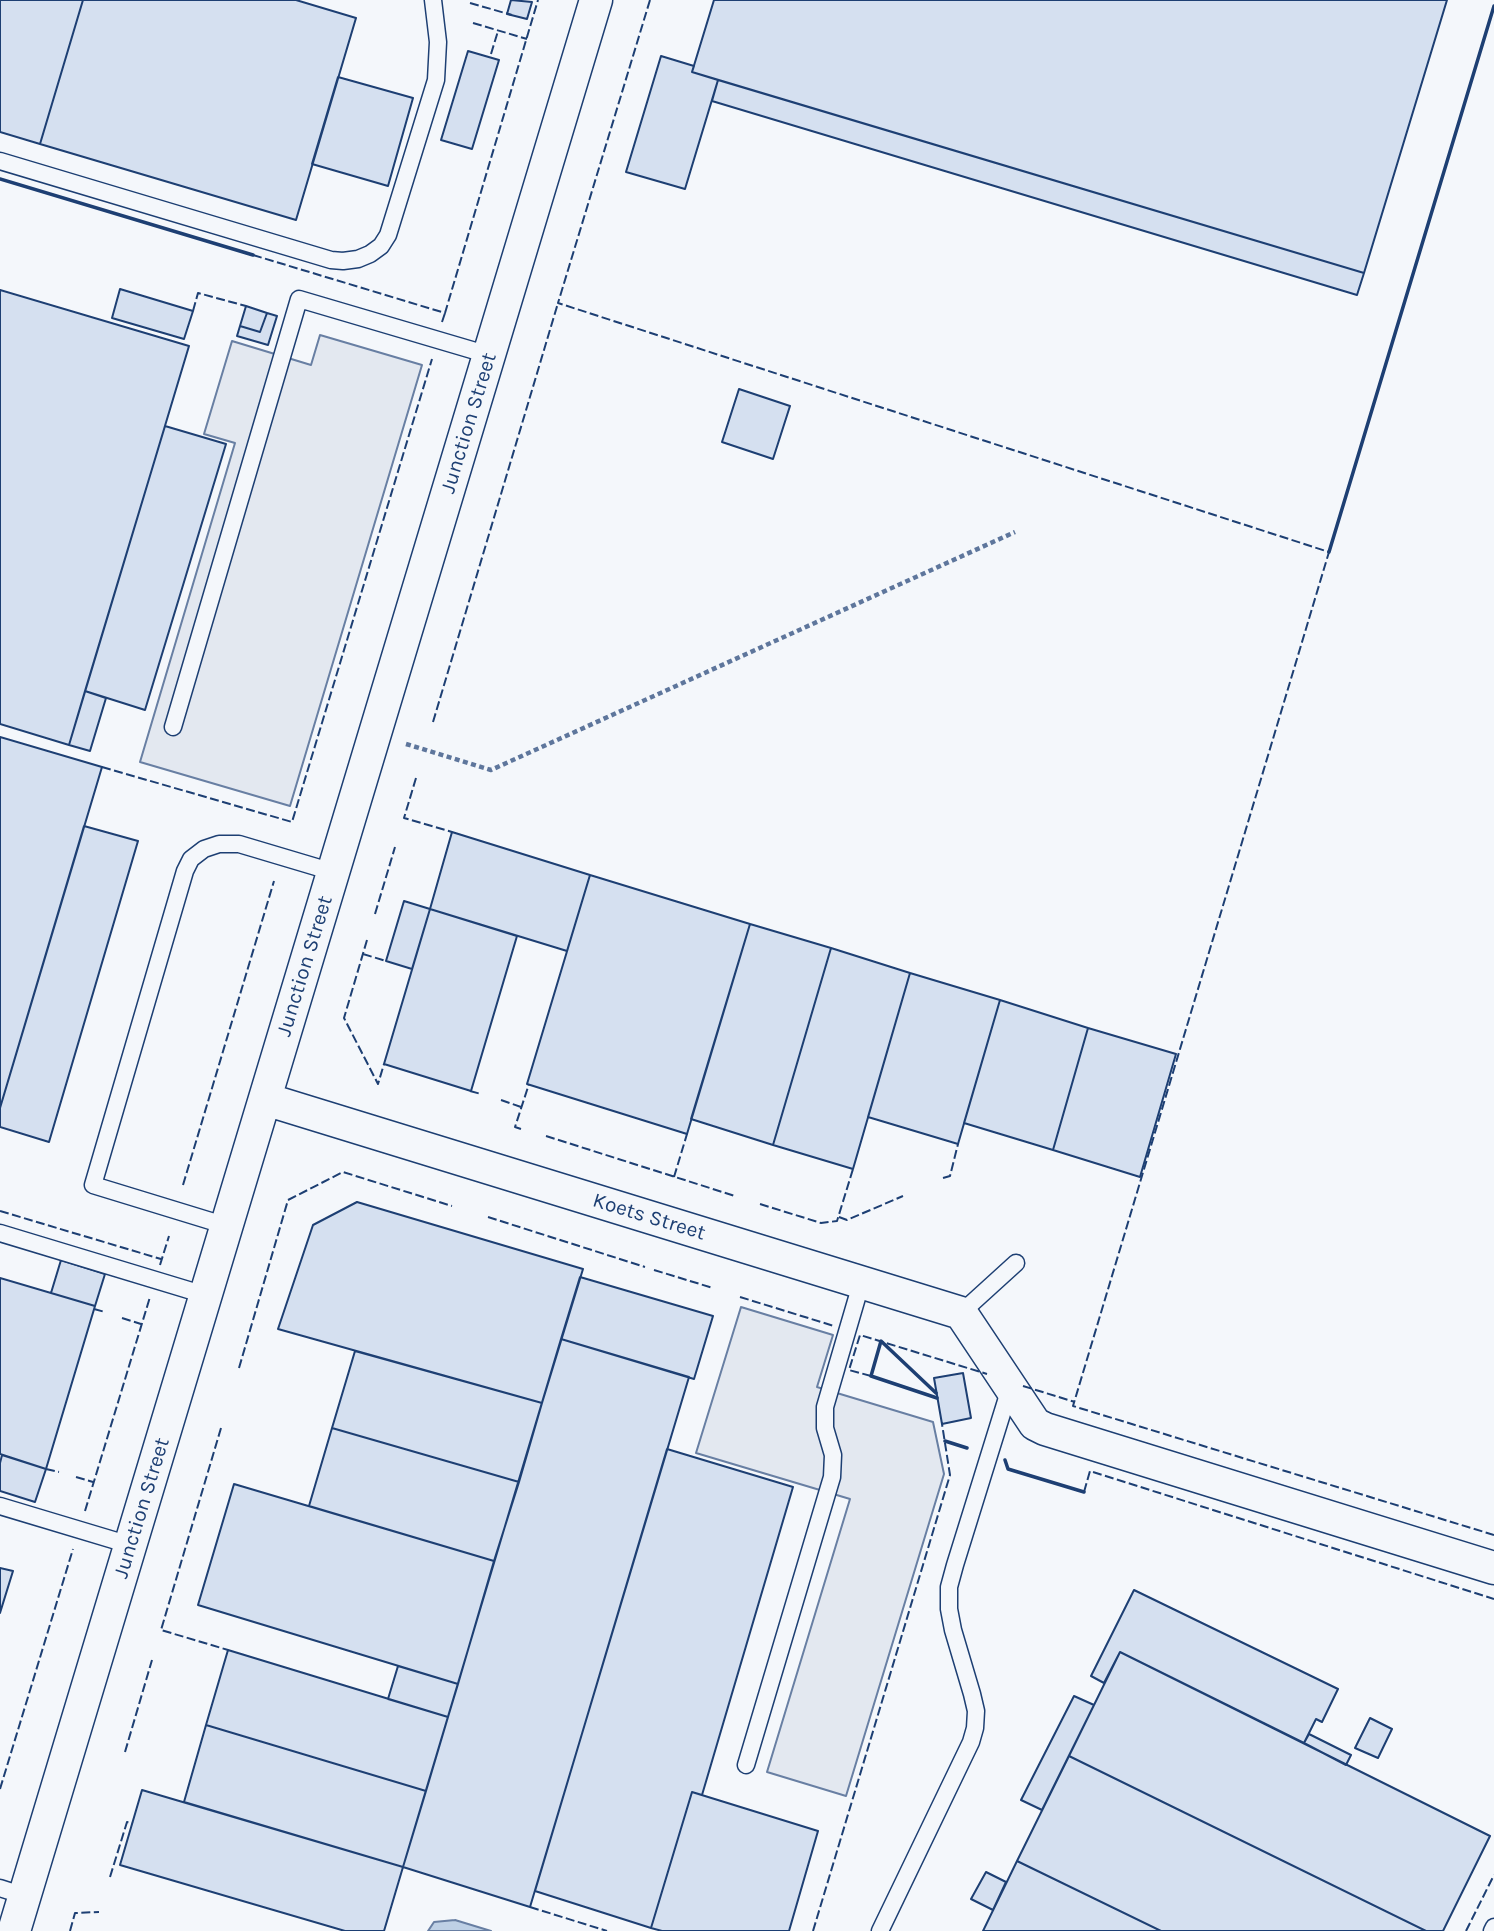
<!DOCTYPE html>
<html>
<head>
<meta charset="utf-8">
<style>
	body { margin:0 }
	canvas { display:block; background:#f4f7fb }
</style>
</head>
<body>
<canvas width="1494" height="1931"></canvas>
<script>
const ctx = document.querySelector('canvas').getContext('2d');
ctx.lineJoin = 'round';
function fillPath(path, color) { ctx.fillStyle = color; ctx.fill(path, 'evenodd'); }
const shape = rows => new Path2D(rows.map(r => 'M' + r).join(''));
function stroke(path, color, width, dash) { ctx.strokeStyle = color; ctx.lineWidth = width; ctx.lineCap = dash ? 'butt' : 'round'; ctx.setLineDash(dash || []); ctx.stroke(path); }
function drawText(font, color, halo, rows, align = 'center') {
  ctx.font = font + ' Karla,sans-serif'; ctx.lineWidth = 5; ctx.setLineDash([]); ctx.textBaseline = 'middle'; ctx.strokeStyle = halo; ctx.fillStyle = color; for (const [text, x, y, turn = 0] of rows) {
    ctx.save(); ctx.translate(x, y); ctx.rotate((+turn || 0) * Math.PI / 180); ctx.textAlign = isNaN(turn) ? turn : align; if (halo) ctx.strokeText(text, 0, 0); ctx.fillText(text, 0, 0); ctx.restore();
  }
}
const parking = shape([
	[320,335,422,365,290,806,140,762,235,443,204,434,232,341,311,365,320,335],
	[741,1307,833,1335,817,1387,933,1422,944,1474,846,1796,767,1772,850,1499,696,1453,741,1307]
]);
fillPath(parking, '#e3e8f0');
stroke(parking, '#687fa3', 2);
const water = shape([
	[455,1920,491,1931,428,1931,434,1922,455,1920]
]);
fillPath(water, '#bed0e5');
stroke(water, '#687fa3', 2);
const building = shape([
	[0,0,83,0,40,144,0,132,0,0],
	[83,0,296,0,356,18,296,220,40,144,83,0],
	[511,0,532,2,527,19,507,14,511,0],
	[714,0,1447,0,1364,273,692,72,714,0],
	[468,51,499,60,472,149,441,140,468,51],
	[661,56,694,66,692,72,718,80,685,189,626,172,661,56],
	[338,77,413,98,388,186,312,164,338,77],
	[718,80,1364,273,1357,295,712,101,718,80],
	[120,289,193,311,184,339,112,318,120,289],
	[0,290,189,346,69,745,0,724,0,290],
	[246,306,267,313,260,332,240,326,246,306],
	[267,313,277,316,268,345,237,336,240,326,260,332,267,313],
	[739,389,790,406,773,459,722,442,739,389],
	[165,426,226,444,145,710,85,691,165,426],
	[85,691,106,698,90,751,69,745,85,691],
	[0,737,102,767,0,1108,0,737],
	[84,826,138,841,49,1142,0,1127,0,1108,84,826],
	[452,832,590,875,567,951,430,909,452,832],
	[590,875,750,924,687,1134,527,1084,590,875],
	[404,901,430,909,412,969,386,961,404,901],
	[430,909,517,936,471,1091,384,1064,430,909],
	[750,924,831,948,773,1145,691,1119,750,924],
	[831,948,910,973,853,1169,773,1145,831,948],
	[910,973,1000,1000,958,1144,868,1117,910,973],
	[1000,1000,1088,1028,1053,1150,964,1123,1000,1000],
	[1088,1028,1176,1054,1140,1177,1053,1150,1088,1028],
	[357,1202,583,1269,542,1403,278,1329,313,1225,357,1202],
	[61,1260,105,1274,95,1306,51,1293,61,1260],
	[580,1277,713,1316,694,1379,561,1339,580,1277],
	[0,1278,95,1306,46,1469,0,1454,0,1278],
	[561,1339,689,1377,530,1907,403,1867,561,1339],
	[355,1351,542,1403,519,1482,332,1428,355,1351],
	[963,1373,971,1418,942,1424,934,1378,963,1373],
	[332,1428,519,1482,494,1561,309,1506,332,1428],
	[667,1449,793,1487,702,1795,692,1792,651,1928,535,1891,667,1449],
	[2,1455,46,1469,35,1502,0,1491,0,1463,2,1455],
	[234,1484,494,1561,458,1684,198,1605,234,1484],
	[0,1568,13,1571,0,1613,0,1568],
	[1134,1590,1338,1689,1322,1722,1316,1719,1304,1743,1120,1652,1104,1683,1091,1676,1134,1590],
	[228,1650,448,1717,426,1791,206,1725,228,1650],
	[1120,1652,1490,1836,1443,1931,1426,1931,1069,1756,1120,1652],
	[398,1666,458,1684,448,1717,388,1699,398,1666],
	[1074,1696,1094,1705,1042,1810,1021,1800,1074,1696],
	[1370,1718,1392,1729,1378,1758,1355,1748,1370,1718],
	[206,1725,426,1791,403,1867,184,1802,206,1725],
	[1309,1734,1351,1755,1346,1765,1304,1743,1309,1734],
	[1069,1756,1426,1931,1161,1931,1017,1861,1069,1756],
	[142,1790,403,1867,384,1931,345,1931,120,1865,142,1790],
	[692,1792,818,1831,789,1931,662,1931,651,1928,692,1792],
	[1017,1861,1161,1931,983,1931,1017,1861],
	[986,1872,1006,1882,993,1910,971,1899,986,1872]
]);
fillPath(building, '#d5e0f0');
stroke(building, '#1d3f73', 2);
const lane = shape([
	[0,161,331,260,343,261,358,259,370,254,381,246,388,235,436,80,438,42,433,0],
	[173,727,299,299,489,355],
	[227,1226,93,1185,185,871,191,859,204,849,219,844,239,844,333,872],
	[0,1233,205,1295],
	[961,1313,1016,1263],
	[0,1506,130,1545],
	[746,1765,832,1477,833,1455,825,1428,825,1407,861,1284],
	[0,1888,25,1896],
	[880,1931,971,1742,975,1728,976,1711,972,1694,953,1630,949,1609,949,1587,955,1565,1010,1388],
	[1492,1931,1494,1927]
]);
const street = shape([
	[265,1099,961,1313,1035,1424,1045,1429,1494,1568],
	[14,1931,596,0]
]);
stroke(lane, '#1d3f73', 19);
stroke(street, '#1d3f73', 35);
stroke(shape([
	[406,744,491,770,1015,532]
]), '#5e769c', 4.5, [5, 3.5]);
stroke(lane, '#f4f7fb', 16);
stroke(street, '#f4f7fb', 32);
stroke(shape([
	[650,0,558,303,1329,552,1073,1406,1494,1535],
	[470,3,512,15],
	[473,23,527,39],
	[491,54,498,31],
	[253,255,445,313,538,0],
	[193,311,198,293,246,306],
	[442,322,445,313],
	[433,722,558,303],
	[102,767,292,822,432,359],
	[416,778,404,818,452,832],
	[375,914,395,847],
	[367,940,344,1018,378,1084,384,1064],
	[363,954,386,961],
	[470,1091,481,1094],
	[501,1100,521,1107],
	[521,1129,515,1127,529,1084],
	[546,1136,735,1196],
	[674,1177,687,1134],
	[943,1178,950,1176,958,1144],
	[183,1185,274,881],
	[760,1204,821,1223,837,1221,853,1169],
	[0,1211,161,1259],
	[488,1217,645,1267],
	[839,1217,847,1220,903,1196],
	[160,1265,169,1236],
	[654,1270,713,1288],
	[740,1297,834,1326],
	[94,1309,105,1312],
	[122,1318,141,1324],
	[239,1368,288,1200,343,1172,452,1206],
	[871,1376,849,1370,860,1335,987,1374],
	[1023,1386,1075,1402],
	[221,1428,161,1630,228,1650],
	[46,1469,59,1472],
	[76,1477,93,1482],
	[1084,1492,1090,1471,1494,1599],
	[85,1511,150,1297],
	[125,1752,152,1660],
	[0,1789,73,1549],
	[110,1877,127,1822,133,1823],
	[530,1907,607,1931],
	[70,1931,75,1913,99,1912],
	[813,1931,950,1475,942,1424],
	[1466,1931,1494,1875]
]), '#1d3f73', 2, [9, 3.5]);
stroke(shape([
	[0,179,253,255],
	[1329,552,1494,6],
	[936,1393,881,1341,871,1376,937,1398],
	[945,1441,967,1448],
	[1005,1460,1008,1469,1084,1492]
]), '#1d3f73', 3.5);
drawText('21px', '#1d3f73', '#f4f7fb', [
	["Junction Street",469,423,-73],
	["Junction Street",305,966,-73],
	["Koets Street",649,1217,17],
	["Junction Street",142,1508,-73]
]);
</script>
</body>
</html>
